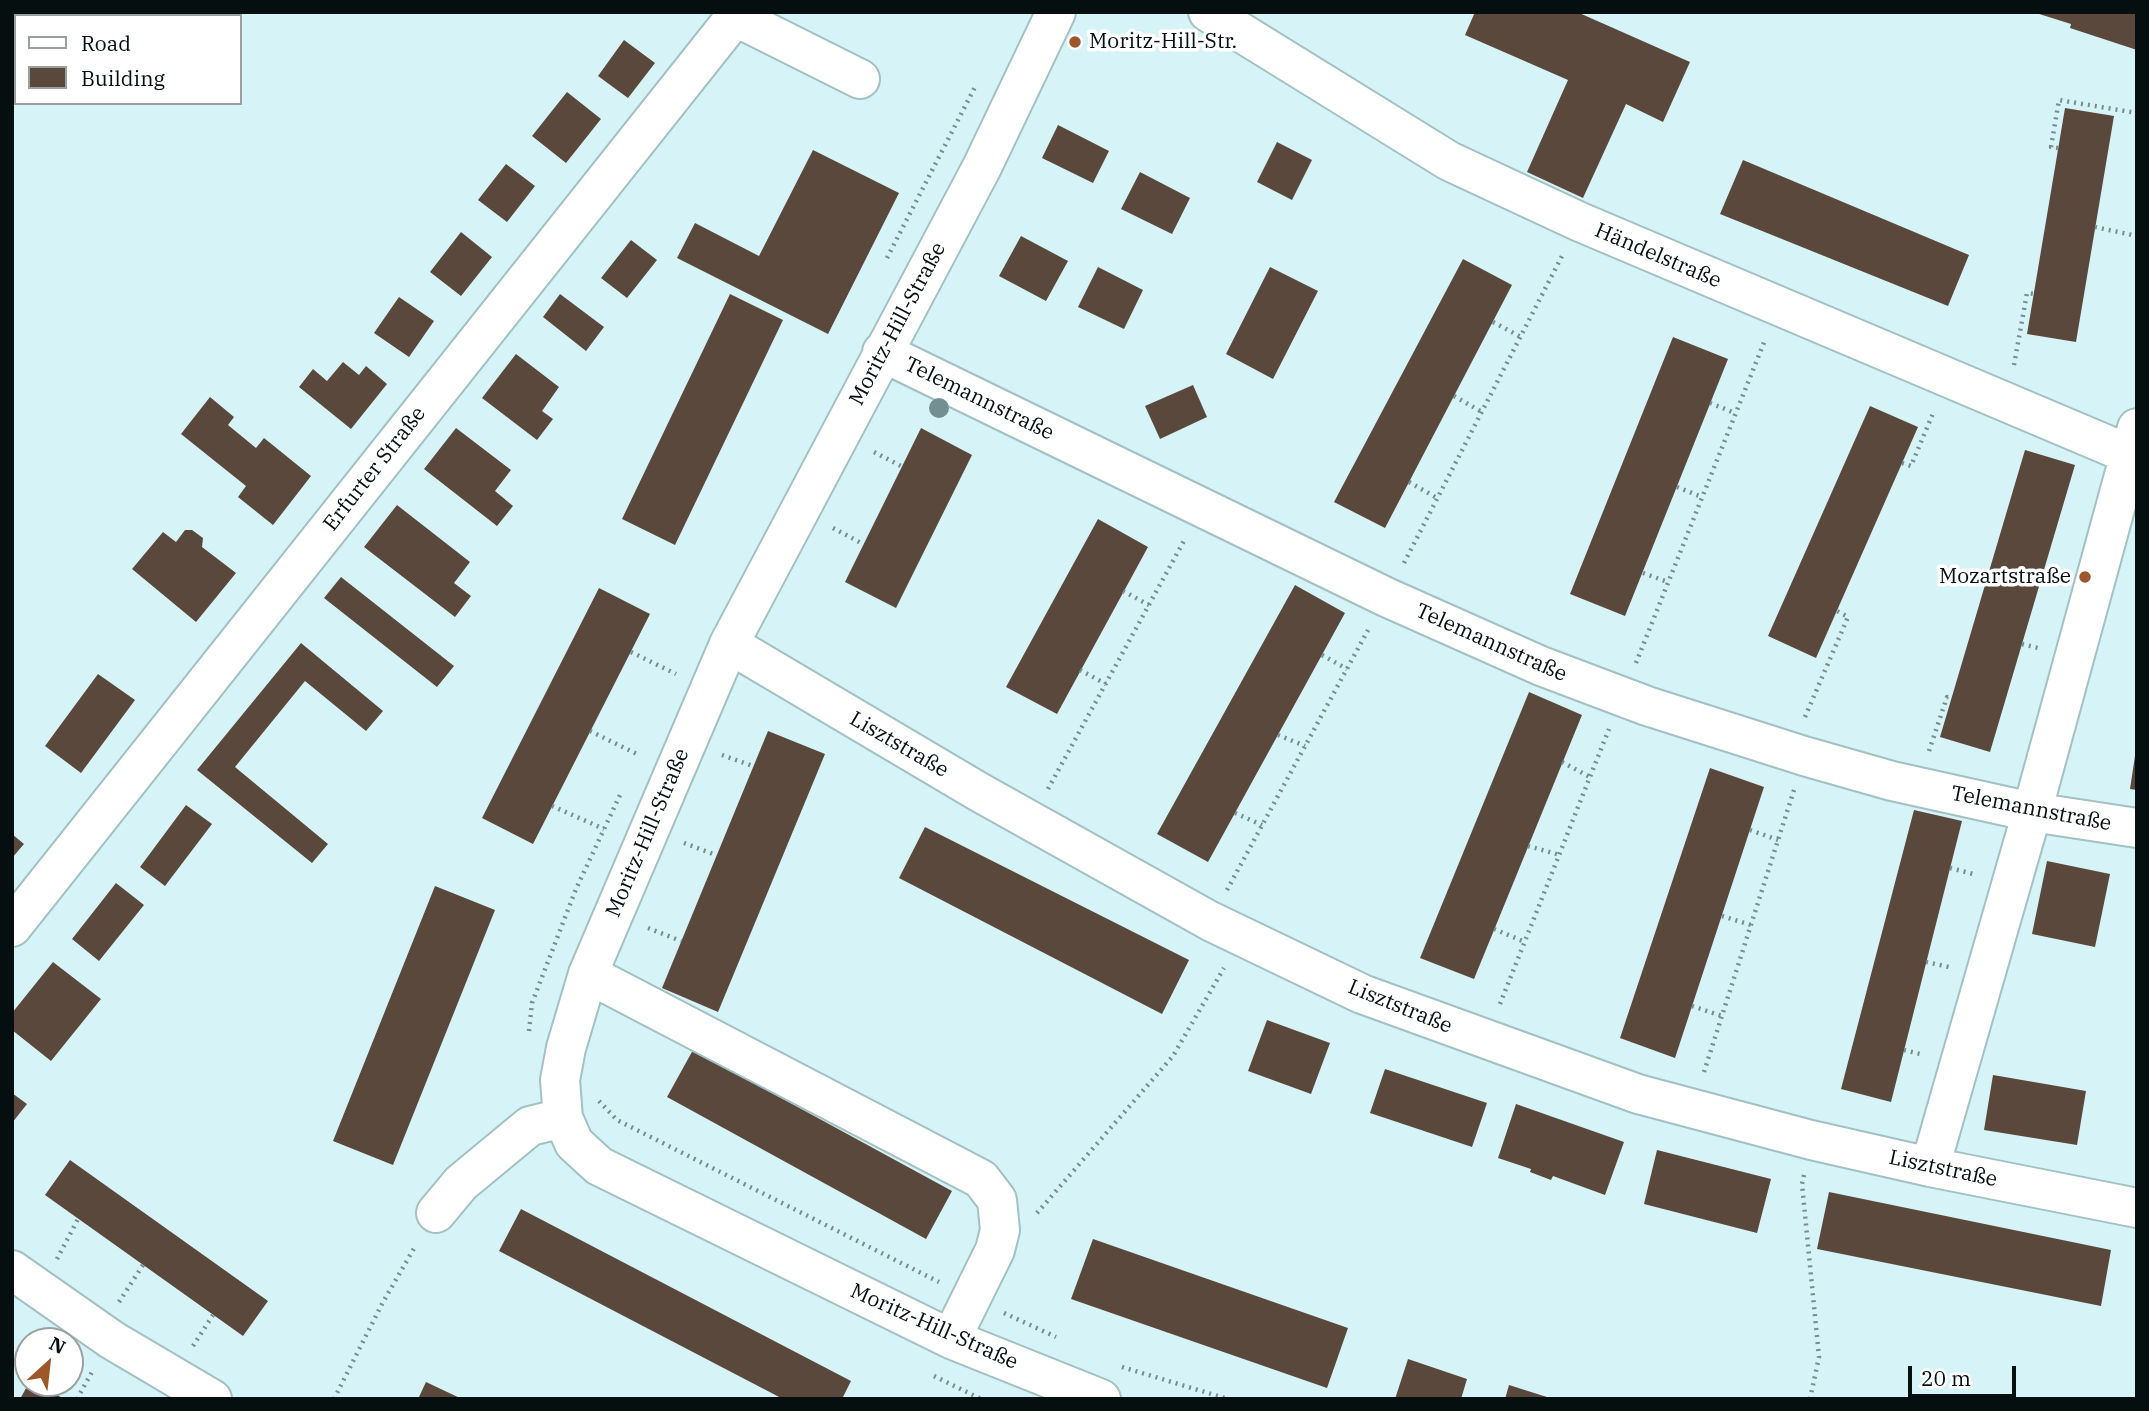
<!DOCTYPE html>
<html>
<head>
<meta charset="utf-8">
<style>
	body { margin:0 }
	#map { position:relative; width:2149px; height:1411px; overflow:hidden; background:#d6f4f7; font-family:"IBM Plex Serif",serif }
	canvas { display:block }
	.frame { position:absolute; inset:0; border:14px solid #050f10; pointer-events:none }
	.legend { position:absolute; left:14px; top:14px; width:228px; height:91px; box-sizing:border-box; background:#fff; border:2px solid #9b9f9f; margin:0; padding:9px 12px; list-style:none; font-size:21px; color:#050f10 }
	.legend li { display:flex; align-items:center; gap:14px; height:35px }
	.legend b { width:35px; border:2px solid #9b9f9f }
	.north { position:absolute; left:14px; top:1327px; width:70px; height:70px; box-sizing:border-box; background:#fff; border:2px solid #9b9f9f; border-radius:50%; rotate:27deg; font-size:19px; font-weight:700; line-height:28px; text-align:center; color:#050f10 }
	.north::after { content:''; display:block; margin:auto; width:24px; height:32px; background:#9c572b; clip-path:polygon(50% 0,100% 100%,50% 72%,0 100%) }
	.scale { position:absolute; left:1908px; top:1366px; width:108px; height:32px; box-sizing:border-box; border:4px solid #050f10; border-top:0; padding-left:9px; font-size:21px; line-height:24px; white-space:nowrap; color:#050f10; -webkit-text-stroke:5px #fff; paint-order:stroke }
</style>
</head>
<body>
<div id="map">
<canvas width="2149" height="1411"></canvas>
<div class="frame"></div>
<ul class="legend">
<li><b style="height:9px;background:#fff"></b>Road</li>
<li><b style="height:19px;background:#5b483d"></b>Building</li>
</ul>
<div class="north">N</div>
<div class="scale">20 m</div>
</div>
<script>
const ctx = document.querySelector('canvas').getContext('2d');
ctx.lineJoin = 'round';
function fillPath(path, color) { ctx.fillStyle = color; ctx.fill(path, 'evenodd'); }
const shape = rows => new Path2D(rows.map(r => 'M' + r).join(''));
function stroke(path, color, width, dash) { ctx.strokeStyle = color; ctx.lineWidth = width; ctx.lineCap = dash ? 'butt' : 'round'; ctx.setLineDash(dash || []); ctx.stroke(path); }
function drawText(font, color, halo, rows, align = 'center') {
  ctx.font = font + ' "IBM Plex Serif",serif'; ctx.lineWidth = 7; ctx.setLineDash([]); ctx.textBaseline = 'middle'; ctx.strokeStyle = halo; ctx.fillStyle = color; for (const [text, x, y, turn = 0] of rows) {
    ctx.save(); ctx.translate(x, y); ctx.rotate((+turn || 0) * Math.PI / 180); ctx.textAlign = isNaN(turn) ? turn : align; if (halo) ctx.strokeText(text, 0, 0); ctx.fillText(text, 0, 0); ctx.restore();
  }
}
fillPath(shape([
	[1475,12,1577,12,1690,62,1663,122,1626,104,1583,198,1527,172,1568,80,1465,35],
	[2137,12,2137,50,2070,28,2071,24,2036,13],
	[624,40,655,63,628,98,598,76],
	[567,92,601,119,566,163,532,136],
	[2065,108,2114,116,2076,342,2027,334],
	[1058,125,1109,151,1093,183,1042,158],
	[1277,142,1312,160,1292,200,1257,182],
	[813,150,899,193,828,334,677,258,695,223,759,256],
	[1743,160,1969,255,1948,306,1720,214],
	[506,164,535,186,507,222,478,200],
	[1140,172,1190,198,1172,234,1121,209],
	[461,232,492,257,461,296,430,272],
	[1021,236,1068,261,1046,301,999,276],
	[631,240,657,260,627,298,601,278],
	[1463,259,1512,285,1385,528,1334,502],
	[1098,267,1143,290,1124,329,1078,307],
	[1270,267,1318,291,1273,379,1226,354],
	[560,294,604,327,586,351,543,317],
	[730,294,783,320,675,545,622,519],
	[399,297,434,321,409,357,374,333],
	[1673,337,1728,359,1625,616,1570,594],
	[516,354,559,387,542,411,553,419,537,440,482,398],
	[343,362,359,375,366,366,387,384,351,429,299,387,313,369,327,381],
	[1193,385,1207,417,1160,439,1145,406],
	[210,397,234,417,228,425,256,448,264,438,311,476,273,525,238,497,246,486,181,434],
	[1870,406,1918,427,1816,658,1768,636],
	[456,428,511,470,495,491,513,506,497,526,424,469],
	[921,428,972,455,896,608,845,582],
	[2025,450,2075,465,1990,752,1940,737],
	[397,505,470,562,454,583,471,596,455,617,364,547],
	[1098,519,1148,547,1057,714,1006,687],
	[185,530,192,530,203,538,202,547,236,573,196,622,132,569,163,532,176,542],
	[341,577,454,666,437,687,324,598],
	[1295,585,1345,613,1208,862,1157,834],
	[599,588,650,614,533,844,482,818],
	[301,643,383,711,366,731,305,681,235,767,328,844,312,863,197,770],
	[98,674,135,700,81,773,45,746],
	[1529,692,1582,715,1474,979,1420,958],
	[768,731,825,754,718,1012,662,988],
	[2135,756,2137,756,2137,790,2130,789],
	[1710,768,1764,787,1675,1058,1620,1038],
	[186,805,212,824,165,886,140,867],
	[1914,810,1962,821,1891,1102,1841,1089],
	[925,827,1189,960,1162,1014,899,878],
	[12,834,24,844,12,858],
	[2047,861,2110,874,2095,947,2032,934],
	[116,883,144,905,99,961,72,939],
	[435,886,495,910,393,1165,333,1141],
	[53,962,101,999,51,1061,12,1030,12,1013],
	[1267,1020,1330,1043,1311,1094,1248,1071],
	[693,1050,952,1191,926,1239,667,1097],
	[1385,1069,1487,1103,1472,1147,1370,1113],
	[1993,1075,2086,1091,2077,1145,1984,1130],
	[12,1093,27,1104,12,1123],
	[1516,1104,1624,1142,1605,1195,1553,1176,1551,1180,1530,1172,1531,1169,1498,1158],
	[1657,1150,1771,1179,1757,1233,1644,1204],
	[70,1160,268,1301,243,1336,45,1195],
	[1829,1192,2111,1250,2101,1306,1817,1249],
	[521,1209,851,1381,842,1399,783,1399,499,1251],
	[1093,1239,1348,1328,1327,1388,1071,1299],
	[1408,1359,1467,1379,1461,1399,1395,1399],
	[426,1382,462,1399,418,1399],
	[29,1383,37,1383,64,1399,20,1399],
	[1509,1385,1550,1398,1550,1399,1505,1399]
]), '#5b483d');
const minor = shape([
	[1056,12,982,167,729,644,588,974,566,1048,560,1080,563,1118,574,1143,599,1166,951,1339,1101,1399],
	[1208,12,1449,161,1580,222,2131,455],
	[736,17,860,79],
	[882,352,1386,597,1541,666,1647,706,1804,756,1892,781,2032,812,2137,828],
	[729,644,979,792,1210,921,1362,994,1638,1094,1811,1140,1930,1167,2137,1208],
	[12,927,739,12],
	[588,974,981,1179,997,1200,1000,1230,995,1250,951,1339],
	[1930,1167,2032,812,2137,428],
	[436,1213,461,1183,530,1126,563,1118],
	[12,1270,112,1340,212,1399]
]);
stroke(minor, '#a3c0c3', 42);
stroke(shape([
	[2058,148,2051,147,2059,100,2137,113],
	[2095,227,2137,236],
	[887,258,976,85],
	[1493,322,1521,337],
	[2014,365,2027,293,2034,294],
	[1454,396,1482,412],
	[1710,403,1735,413],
	[874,452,901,466],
	[1902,463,1911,466,1934,411],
	[1409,482,1437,498],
	[1677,487,1702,497],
	[833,528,863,544],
	[1404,563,1563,254],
	[2043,572,2059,577],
	[1643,573,1668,582],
	[1123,591,1149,605],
	[2022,644,2038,648],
	[631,652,676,674],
	[1322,655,1347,669],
	[1636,663,1765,340],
	[1080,670,1106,684],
	[1805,717,1848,617,1837,611],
	[590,731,639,755],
	[1278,735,1305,746],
	[1929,751,1947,697,1952,698],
	[722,755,753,766],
	[1562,762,1590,777],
	[1048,789,1185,539],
	[552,806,604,829],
	[1235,813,1262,825],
	[1750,830,1778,840],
	[684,843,716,855],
	[1528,846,1560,855],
	[1950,868,1977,875],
	[1227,890,1368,630],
	[1722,916,1751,925],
	[648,928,681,941],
	[1494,929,1525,942],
	[1926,962,1949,967],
	[1500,1004,1609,729],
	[1692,1006,1722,1016],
	[529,1031,532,1003,576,889,620,795],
	[1904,1050,1924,1055],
	[1704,1072,1794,790],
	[599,1101,617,1120,939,1282],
	[1804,1175,1802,1184,1819,1357,1810,1399],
	[1037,1213,1173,1056,1224,968],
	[57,1259,78,1219],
	[119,1302,143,1265],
	[1004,1313,1056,1337],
	[193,1346,213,1315],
	[1122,1367,1228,1399],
	[934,1376,981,1399],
	[77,1399,92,1372],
	[334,1399,383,1302,416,1245]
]), '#788d8f', 4.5, [2, 5]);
stroke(minor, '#fff', 38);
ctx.fillStyle = '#748f92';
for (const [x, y] of [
	[939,408]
]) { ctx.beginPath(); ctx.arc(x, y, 10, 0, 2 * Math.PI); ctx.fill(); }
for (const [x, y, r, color] of [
	[1075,42,7,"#9c572b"],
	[2085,577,7,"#9c572b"]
]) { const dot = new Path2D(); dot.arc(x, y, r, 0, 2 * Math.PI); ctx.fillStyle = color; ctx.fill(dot); stroke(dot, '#fff', 2.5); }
drawText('21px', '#050f10', '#fff', [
	["Moritz-Hill-Str.",1089,42],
	["Mozartstraße",2071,577,"right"]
], 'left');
drawText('21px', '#050f10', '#fff', [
	["Händelstraße",1658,256,23],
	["Moritz-Hill-Straße",898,324,-62],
	["Telemannstraße",979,399,26],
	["Erfurter Straße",375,469,-52],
	["Telemannstraße",1491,643,24],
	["Lisztstraße",899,745,30],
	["Telemannstraße",2031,809,11],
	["Moritz-Hill-Straße",648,833,-67],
	["Lisztstraße",1400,1007,22],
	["Lisztstraße",1943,1169,12],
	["Moritz-Hill-Straße",934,1327,24]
]);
</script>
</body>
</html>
